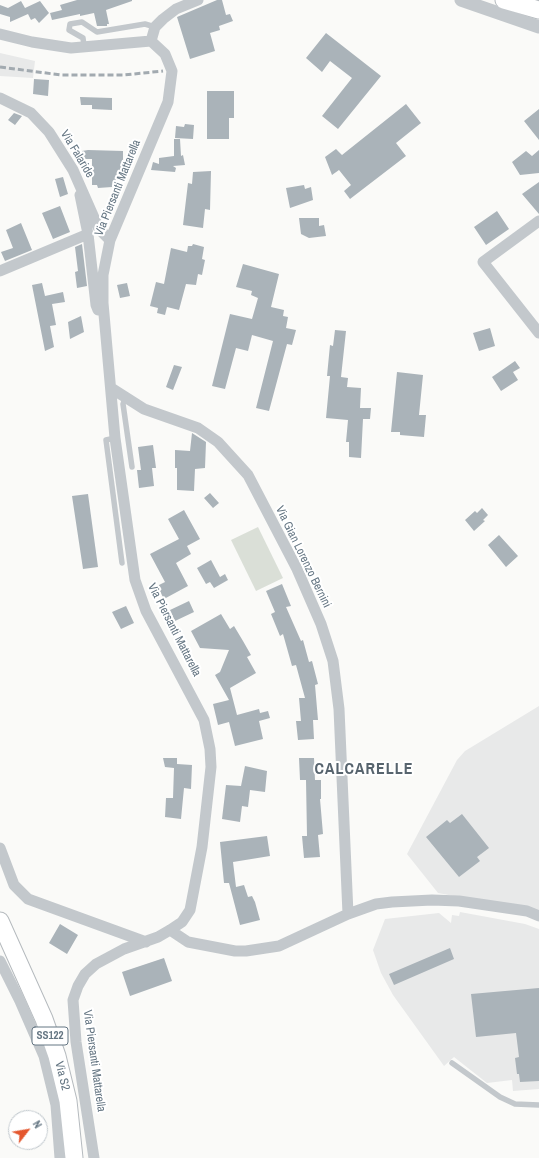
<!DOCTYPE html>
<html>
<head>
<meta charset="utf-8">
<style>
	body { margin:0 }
	#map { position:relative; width:539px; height:1158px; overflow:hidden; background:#fafaf8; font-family:"Archivo Narrow",sans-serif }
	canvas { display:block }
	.north { position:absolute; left:8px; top:1110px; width:40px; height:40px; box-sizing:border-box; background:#fff; border:1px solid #c1c8cd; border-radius:50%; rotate:59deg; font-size:11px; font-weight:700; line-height:16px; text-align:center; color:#657683 }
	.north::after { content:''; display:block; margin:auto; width:14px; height:18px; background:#e4572e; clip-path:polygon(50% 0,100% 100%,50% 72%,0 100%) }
</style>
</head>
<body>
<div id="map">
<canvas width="539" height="1158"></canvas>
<div class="north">N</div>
</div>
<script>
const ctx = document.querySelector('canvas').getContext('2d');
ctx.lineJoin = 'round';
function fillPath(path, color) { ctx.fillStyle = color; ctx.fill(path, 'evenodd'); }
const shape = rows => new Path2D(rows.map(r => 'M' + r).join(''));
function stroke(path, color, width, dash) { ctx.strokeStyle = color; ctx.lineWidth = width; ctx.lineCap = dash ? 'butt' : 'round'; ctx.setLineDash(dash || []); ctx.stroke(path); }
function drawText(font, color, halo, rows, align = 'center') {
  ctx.font = font + ' "Archivo Narrow",sans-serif'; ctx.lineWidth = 4; ctx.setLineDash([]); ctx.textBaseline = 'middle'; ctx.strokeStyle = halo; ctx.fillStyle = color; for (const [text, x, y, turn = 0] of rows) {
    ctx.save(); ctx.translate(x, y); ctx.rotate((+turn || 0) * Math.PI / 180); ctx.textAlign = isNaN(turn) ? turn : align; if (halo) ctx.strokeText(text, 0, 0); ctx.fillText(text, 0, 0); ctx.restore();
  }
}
fillPath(shape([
	[0,53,35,61,33,78,0,76],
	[539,706,539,912,438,893,407,854,457,760,465,751],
	[460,912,525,924,539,929,539,1089,513,1091,512,1080,487,1083,454,1057,444,1066,393,995,381,973,373,950,385,919,439,913,451,923,452,915,459,916]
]), '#e8e9e9');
fillPath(shape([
	[258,527,283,578,256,591,231,540]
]), '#dadfd7');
fillPath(shape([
	[77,0,132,0,132,1,106,10,109,24,107,24,107,26,97,26,94,13,80,16,80,14,52,20,50,13,62,10,60,5],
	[217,0,222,0,226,15,230,14,233,21,219,26,220,30,210,33,215,51,190,59,177,17],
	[21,1,25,8,40,1,49,13,39,23,35,18,31,20,28,14,10,22,10,17,0,14,0,5,8,8],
	[326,33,381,76,338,129,322,116,352,78,330,61,322,72,306,58],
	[34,79,49,80,48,96,33,94],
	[207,91,234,91,234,118,229,118,229,139,207,139],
	[80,97,112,98,112,110,92,109,92,105,81,105],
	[406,104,421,123,396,143,406,156,350,199,344,191,351,185,339,170,332,175,325,157,336,149,342,155],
	[539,109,539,140,524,121],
	[14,113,22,116,15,125,8,120],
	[185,124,194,125,193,139,175,138,176,126,184,127],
	[174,139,180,139,181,156,183,155,185,165,173,166,176,168,175,172,151,170,153,162,159,164,159,158,174,156],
	[88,150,123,151,123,177,116,177,116,184,112,185,112,187,98,188,97,185,92,185,92,159,83,159,82,151],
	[539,150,539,173,520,175,512,162,526,151,532,156],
	[211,171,210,210,205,209,203,228,183,225,188,183,192,184,193,172],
	[63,177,68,194,60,197,55,179],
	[539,182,539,214,522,194],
	[304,185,305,189,311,187,313,200,290,208,286,188],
	[60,206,70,232,53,239,42,213],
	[497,211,509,229,486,245,474,227],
	[299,218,319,218,319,226,324,225,326,236,309,238,301,234],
	[21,223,32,250,5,261,1,252,13,248,6,230],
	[82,244,87,286,77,288,75,272,78,271,75,247],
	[193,244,204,247,202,259,205,260,202,275,198,274,196,285,186,284,179,310,167,307,165,315,157,313,158,308,150,306,156,282,164,284,171,248,187,252,188,246,192,246],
	[243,264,279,274,271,307,284,310,283,316,288,317,286,328,296,330,292,345,287,344,269,411,256,408,273,341,252,335,248,351,236,348,225,389,212,386,230,314,252,319,258,298,251,295,252,291,236,287],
	[42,283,45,296,63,292,65,302,52,304,56,325,50,326,54,347,45,351,32,285],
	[127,283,130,296,120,298,117,285],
	[81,316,84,332,70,339,68,322],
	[490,328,495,346,479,351,473,333],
	[335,330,346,331,341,377,348,378,347,387,361,388,360,408,371,408,370,419,363,419,361,458,349,457,349,442,346,442,348,420,326,418,330,376,327,376,330,345,333,346],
	[515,361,520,368,513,372,518,380,501,391,492,377],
	[174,365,182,367,173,390,166,387],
	[397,372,423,375,419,415,426,415,424,437,400,435,400,432,391,432],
	[192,433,206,442,205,468,195,469,194,491,177,490,177,468,175,468,175,450,190,451],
	[153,445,156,468,152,468,154,486,139,488,137,470,141,470,138,447],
	[210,493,219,503,213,508,204,498],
	[88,494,98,567,83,569,72,496],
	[482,508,488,515,483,520,485,521,474,531,465,520,475,511,477,513],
	[184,510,200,539,187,546,191,554,176,563,188,586,164,599,157,586,165,582,150,554,179,539,168,519],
	[499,535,518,556,506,567,488,545],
	[211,560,220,577,225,574,228,580,214,588,210,582,206,584,197,568],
	[282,584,291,606,286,607,301,641,303,640,309,662,312,661,318,684,315,685,318,720,313,720,314,739,298,740,296,721,301,721,299,698,305,698,296,665,292,666,283,634,280,636,271,614,275,612,266,591],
	[189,601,194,612,175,621,170,610],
	[126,606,134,623,121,629,112,612],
	[221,614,230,629,234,626,243,641,251,655,247,657,256,673,230,688,237,715,259,709,260,713,268,711,270,718,259,721,263,739,235,746,229,722,218,725,213,704,229,700,215,675,220,672,229,650,200,648,191,631],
	[163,758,177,758,177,764,192,765,191,789,184,788,181,819,165,817,166,798,173,798,174,768,165,767],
	[299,758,314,758,315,780,321,780,321,799,320,799,323,834,318,835,320,857,304,858,302,836,307,836,306,780,300,780],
	[245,766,267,771,265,792,250,790,248,807,242,806,240,822,222,819,226,785,241,786],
	[462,814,489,848,477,857,480,861,459,877,426,837,447,820,450,823],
	[267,836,270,856,233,862,236,887,244,885,248,897,252,896,255,902,260,920,240,925,229,883,224,883,220,842],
	[60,924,78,935,67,954,49,943],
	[450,948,454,959,394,985,389,974],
	[164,958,172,981,130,996,122,972],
	[539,988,539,1081,520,1082,519,1074,517,1074,515,1058,519,1057,516,1033,476,1037,471,994]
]), '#aab3b9');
const primary = shape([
	[504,0,539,10],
	[0,921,44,1019,57,1056,68,1101,74,1158]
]);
stroke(primary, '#b5babe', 19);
stroke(shape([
	[84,46,83,38,69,30,70,24,82,22,97,32,145,24,155,27],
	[125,398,123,404,132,467],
	[115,438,106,440,122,563],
	[452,1063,500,1097,515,1104,539,1105]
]), '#c3c8cc', 5.5);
stroke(shape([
	[0,34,32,42,71,48,151,41,165,54,172,71,168,102,110,240,103,275,103,303,115,438,135,580,146,611,204,720,210,749,211,767,202,847,190,910,182,922,170,930,158,937,124,949,96,964,85,974,78,986,73,1000,76,1042,94,1158],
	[151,41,155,27,163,19,176,9,198,0],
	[0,98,31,113,49,132,73,170,99,229,110,240],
	[80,195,88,234,96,305,98,310],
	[539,221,483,262,539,333],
	[0,271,88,234],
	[111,388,144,409,198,428,218,442,248,475,297,569,321,624,333,661,339,709,348,914],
	[0,848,14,885,28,899,146,942],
	[170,930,188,942,235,951,246,951,279,946,348,914,376,904,392,902,432,900,459,901,527,911,539,916],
	[0,961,20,1001,44,1056,56,1105,60,1158]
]), '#c3c8cc', 11);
stroke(shape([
	[461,0,539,27]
]), '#c3c8cc', 13);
stroke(primary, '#fff', 17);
stroke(shape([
	[0,67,61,75,124,75,163,71]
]), '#a2aab0', 3, [6, 3]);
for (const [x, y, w] of [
	[50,1036,36]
]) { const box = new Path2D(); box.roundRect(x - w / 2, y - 9, w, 18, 3); ctx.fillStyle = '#fff'; ctx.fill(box); stroke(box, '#657683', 1); }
drawText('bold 11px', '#657683', null, [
	["SS122",50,1036]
]);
drawText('12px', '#657683', '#fff', [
	["Via Falaride",77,154,59],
	["Via Piersanti Mattarella",118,188,-68],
	["Via Gian Lorenzo Bernini",303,557,64],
	["Via Piersanti Mattarella",174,630,63],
	["Via Piersanti Mattarella",94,1061,82],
	["Via S2",62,1076,76]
]);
ctx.letterSpacing = '1px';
drawText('bold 16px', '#57646e', '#fff', [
	["CALCARELLE",364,770]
]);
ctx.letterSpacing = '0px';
</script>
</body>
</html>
